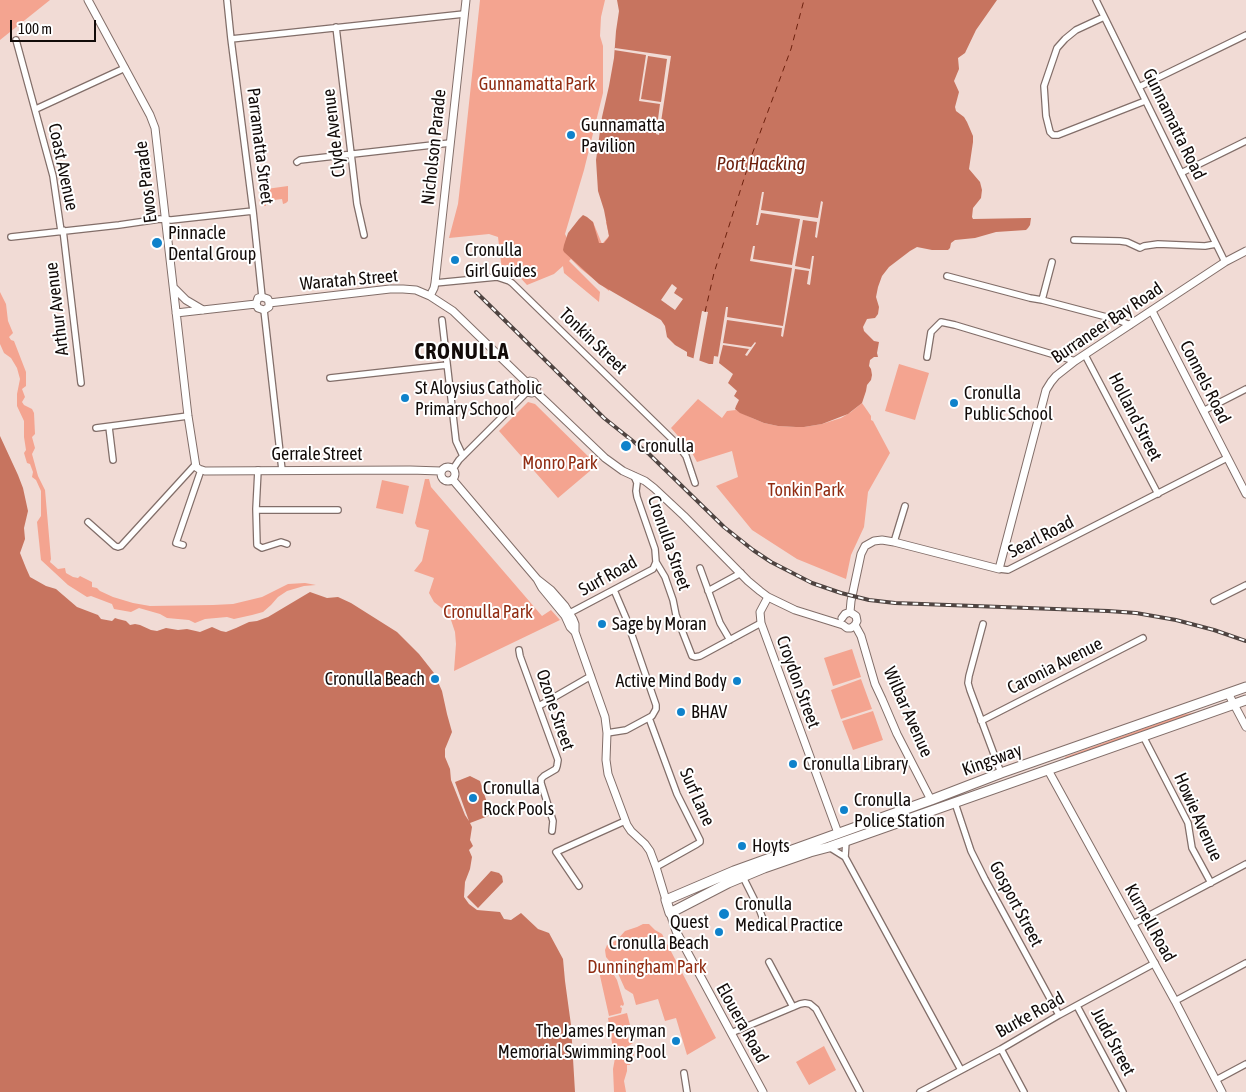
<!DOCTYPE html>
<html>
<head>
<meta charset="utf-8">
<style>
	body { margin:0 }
	#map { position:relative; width:1246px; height:1092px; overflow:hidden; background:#f1dbd5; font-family:"Asap Condensed",sans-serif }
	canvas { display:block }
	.scale { position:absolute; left:10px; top:20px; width:86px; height:22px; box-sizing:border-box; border:2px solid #120b09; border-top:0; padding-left:6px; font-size:15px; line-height:18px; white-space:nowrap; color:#120b09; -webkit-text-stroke:4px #fff; paint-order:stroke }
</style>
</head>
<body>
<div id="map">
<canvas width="1246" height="1092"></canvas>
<div class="scale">100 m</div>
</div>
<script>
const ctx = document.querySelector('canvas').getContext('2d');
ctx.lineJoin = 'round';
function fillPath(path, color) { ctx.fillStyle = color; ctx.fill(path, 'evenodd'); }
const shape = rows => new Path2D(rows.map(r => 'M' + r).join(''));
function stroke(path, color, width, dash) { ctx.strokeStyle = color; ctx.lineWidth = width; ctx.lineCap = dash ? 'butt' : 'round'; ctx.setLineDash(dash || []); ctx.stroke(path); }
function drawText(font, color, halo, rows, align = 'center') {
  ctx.font = font + ' "Asap Condensed",sans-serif'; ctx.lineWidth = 4; ctx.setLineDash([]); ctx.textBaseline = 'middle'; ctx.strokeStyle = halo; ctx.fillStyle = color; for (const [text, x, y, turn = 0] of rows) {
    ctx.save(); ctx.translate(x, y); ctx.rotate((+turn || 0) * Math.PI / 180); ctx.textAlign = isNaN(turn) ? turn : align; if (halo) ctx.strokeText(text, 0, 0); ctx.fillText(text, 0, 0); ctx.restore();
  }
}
fillPath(shape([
	[0,0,50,0,0,40],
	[480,0,605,0,601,17,600,36,603,46,603,93,584,170,565,234,567,238,584,216,593,222,602,244,609,236,606,222,617,223,609,291,581,269,571,259,569,261,600,292,599,302,564,273,563,266,554,274,527,285,516,273,507,270,502,270,498,237,489,234,449,238,458,204,462,169],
	[288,186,288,201,286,203,283,204,282,199,266,201,266,206,262,206,260,205,259,190],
	[0,292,6,304,8,321,13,333,9,337,11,340,14,341,26,372,26,386,22,389,25,397,22,402,24,405,32,409,34,413,35,434,32,437,35,448,32,454,38,476,45,490,51,559,50,562,58,569,65,568,66,573,73,577,78,578,80,576,92,582,92,587,97,588,100,591,113,597,133,603,150,606,213,605,233,604,262,597,288,584,305,583,316,585,304,586,287,591,278,597,271,605,263,612,252,615,234,619,227,617,205,619,195,623,189,620,167,618,160,614,139,608,131,612,114,609,112,604,91,596,87,597,68,585,41,560,37,522,41,516,41,491,36,480,32,477,33,472,30,464,27,463,24,453,26,450,24,437,24,421,17,406,17,394,20,379,17,368,11,358,4,353,0,344],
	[899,364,929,373,915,420,885,411],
	[698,399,722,418,727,411,736,410,752,418,764,423,778,426,796,427,804,427,822,424,841,418,851,412,862,403,871,416,871,420,873,421,890,453,868,492,864,527,851,555,846,579,797,559,752,530,716,486,738,477,732,451,697,462,691,451,671,428],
	[528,402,535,404,597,465,558,498,499,431],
	[425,479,429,479,431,487,542,616,551,610,560,620,454,671,456,644,455,632,451,620,444,610,434,602,429,593,434,578,414,571,422,561,429,530,417,527,415,523],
	[382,480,409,486,403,514,376,508],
	[852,649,861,677,833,686,824,658],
	[861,679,872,709,841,719,831,690],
	[873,711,883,740,853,750,842,721],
	[1197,712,1066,759,1065,757,1181,715],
	[643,924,649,924,655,930,662,934,716,1038,687,1055,676,1018,665,1021,658,999,636,1005,633,994,625,989,616,969,606,957,605,950,607,945,617,940,625,931,637,927],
	[602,962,609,967,617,980,624,1004,623,1006,621,1005,620,1007,622,1008,621,1013,609,1016,600,976,600,965],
	[627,1013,632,1033,630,1031,625,1031,626,1036,628,1037,629,1041,633,1041,633,1043,614,1055,608,1018],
	[824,1046,836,1070,809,1085,796,1062],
	[632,1048,634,1055,630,1065,627,1065,627,1071,624,1081,626,1092,614,1092,613,1069,615,1058]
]), '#f4a490');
fillPath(shape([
	[617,0,997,0,976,30,965,53,958,58,959,69,954,81,959,92,955,107,956,111,964,117,967,122,973,136,973,142,969,169,980,182,982,190,981,198,973,208,972,217,973,219,1029,218,1031,218,1030,225,1028,228,1026,230,996,232,975,238,955,240,951,243,950,248,948,250,932,250,917,247,910,251,889,267,882,276,878,287,876,297,879,307,878,314,875,318,867,319,863,327,864,331,874,341,879,342,877,353,878,357,874,357,870,360,869,366,871,369,872,375,871,380,867,385,866,391,862,403,848,414,822,424,804,427,796,427,778,426,764,423,740,413,735,409,736,406,739,400,734,396,737,391,728,383,733,374,719,363,720,357,714,356,713,364,709,364,687,356,687,352,675,345,667,337,665,326,661,320,599,284,564,252,563,250,564,245,568,233,579,219,583,215,587,217,593,222,599,243,604,243,608,238,609,236,604,210,598,191,596,160,602,117,609,86,614,58,616,31,619,11],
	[0,436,18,475,23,488,28,511,24,528,25,539,20,553,26,568,30,577,46,586,56,589,77,607,98,615,101,619,112,621,115,618,118,619,126,621,130,625,135,624,140,625,151,630,157,631,166,628,178,630,187,629,200,632,212,627,221,631,226,632,236,628,249,622,257,621,268,617,310,592,327,598,338,597,351,603,397,632,419,654,434,673,442,691,447,714,452,732,445,749,445,757,450,769,451,780,465,815,469,821,455,782,470,776,480,781,491,815,470,823,472,827,470,840,473,846,469,850,472,857,470,869,465,882,464,897,469,904,477,910,500,912,504,919,511,920,521,913,538,929,549,933,563,959,565,981,571,1025,575,1092,0,1092],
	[491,871,499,873,502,876,503,882,478,908,467,897]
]), '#c7745f');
fillPath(shape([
	[615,48,671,56,659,135,656,134,660,104,639,101,646,55,614,50],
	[648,56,667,59,661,102,641,99],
	[762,192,764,192,761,210,818,218,821,201,823,202,817,238,815,237,817,222,803,220,795,266,810,269,812,256,814,256,810,285,807,284,809,271,795,269,783,337,781,336,782,328,727,320,723,343,751,347,755,342,756,343,747,356,745,355,749,349,723,345,720,357,718,357,726,307,728,307,727,317,783,326,792,268,750,261,753,246,755,246,753,259,792,265,800,219,761,213,758,225,756,225],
	[672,284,677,288,674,293,683,299,675,310,661,300],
	[702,311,708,312,699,362,693,361]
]), '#f1dbd5');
stroke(shape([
	[705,312,714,273,750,160,791,49,804,0]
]), '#6d210e', 1, [6, 5]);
const minor = shape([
	[227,0,231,39,253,211,262,297],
	[1096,0,1225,262],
	[1104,17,1076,30,1065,39,1057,48,1044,86,1046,116,1050,132,1053,135,1058,135,1145,101],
	[336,27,357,204,364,235],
	[231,39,464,14],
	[16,40,53,176,61,231],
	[1139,87,1246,35],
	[36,109,125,68],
	[297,162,300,160,450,143],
	[1181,173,1246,141],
	[63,230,81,383],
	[11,237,119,225,160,219,171,220,253,211],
	[1074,240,1120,241,1127,242,1140,248,1144,246,1158,244,1205,246,1216,244],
	[947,276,1030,298,1042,300,1118,320,1130,325],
	[435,283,497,277,509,281,512,283,677,444,686,456,695,483],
	[1042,300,1052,262],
	[264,310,282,470],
	[442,320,456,441,463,456],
	[1085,355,1158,494],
	[927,357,931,332,941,322,955,325,1075,361],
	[330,378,447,365],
	[1203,411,1246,389],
	[109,427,113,460],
	[96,428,188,416],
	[453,469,459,460,527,392],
	[258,470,256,509,257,545,262,548,281,542,287,544],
	[634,476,637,483,636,491,637,497,655,549,656,562,665,577,673,600,676,615,692,656,695,657,700,656,761,623],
	[256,510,338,510],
	[88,522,115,546,118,547,121,546,195,465],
	[894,542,905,506],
	[183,545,176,543,201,470],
	[700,568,720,623,730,640],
	[999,569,1008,570,1227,458],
	[708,591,741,573],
	[1214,601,1246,585],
	[566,615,653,569,656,562],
	[983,624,969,676,968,683,970,690,1001,773],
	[519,650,520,656,558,760,557,766,556,769,544,776,541,779,541,783,553,821,552,831],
	[539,706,591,676],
	[649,718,677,794,700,840,700,842,697,844,656,867],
	[981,721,1143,638],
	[607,733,626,730,652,716,656,709,656,705,626,618,614,590],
	[1143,736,1188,823,1192,848,1211,883],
	[955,803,971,851,985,879,1059,1015],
	[829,847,845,857,961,1070],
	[845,857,846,841],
	[743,877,760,911,764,922],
	[579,886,556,852,625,821],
	[1133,924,1246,864],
	[769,962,793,1007],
	[1175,1001,1246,963],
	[1077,1006,1123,1092],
	[731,1033,800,1004,805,1003,810,1004,816,1009,860,1092],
	[1001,1049,1024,1092],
	[684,1073,687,1092],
	[1216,1080,1246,1064],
	[920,1092,1001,1049,1059,1015,1155,963]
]);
const tertiary = shape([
	[88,0,150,115,155,128,188,416,196,467,199,469,205,471,410,470,441,471],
	[174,288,186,300,203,310],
	[430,296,434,288,435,283,466,0],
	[269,303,390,289,403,289,416,290,430,296,453,311,527,383],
	[256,304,258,298,262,297,268,299,269,303],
	[256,304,258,308,264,310,269,307,269,303],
	[1152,311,1246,494],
	[176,313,256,304],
	[527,383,525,387,527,392,532,393,535,391],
	[527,383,530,381,534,382,537,387,535,391],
	[535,391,605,458,623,471,645,481,654,488,684,516,748,581,760,591,768,597,795,610,843,625,847,628,851,628,855,625],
	'441 474a7 7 0 1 1 14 0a7 7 0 1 1-14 0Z',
	[453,480,537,579,542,588,565,616,570,627,575,632],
	[537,579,551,590,565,606,573,619,575,624,575,632,605,717,607,733,606,760,608,774,627,825,631,831,645,844,650,851,656,867,666,900],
	[768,597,760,612,761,623,838,833],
	[850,612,851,601,861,554,865,546,874,541,882,540,894,542,999,569,1046,390,1051,382,1056,376,1075,361,1225,262,1246,251],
	[850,612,856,616,857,621,855,625],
	[842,618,845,614,850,612],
	[855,625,861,636,875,684,882,699,897,734,931,800],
	[1228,693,1246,727],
	[1048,770,1175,1001,1222,1092],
	[670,913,676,931,763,1092]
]);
const primary = shape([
	[1246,687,1001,773,931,800,734,871,666,900,670,913,728,883,764,868,810,852,829,847,1246,700]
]);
stroke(minor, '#826e69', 8);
stroke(tertiary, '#826e69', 9);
stroke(primary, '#826e69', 11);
stroke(minor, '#fff', 5.5);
stroke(tertiary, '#fff', 7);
stroke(primary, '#fff', 9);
const rail = shape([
	[476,292,604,418,649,454,724,527,753,550,771,562,812,583,841,593,869,600,895,603,1108,611,1136,613,1176,620,1214,630,1246,641]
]);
stroke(rail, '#4f4441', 4);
stroke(rail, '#fff', 2, [5.5]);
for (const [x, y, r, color] of [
	[571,135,5,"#0f82cb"],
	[157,243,6,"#0f82cb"],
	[455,260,5,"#0f82cb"],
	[405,398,5,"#0f82cb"],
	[954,403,5,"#0f82cb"],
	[626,446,6,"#0f82cb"],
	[602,624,5,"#0f82cb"],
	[435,679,5,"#0f82cb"],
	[737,681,5,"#0f82cb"],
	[681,712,5,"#0f82cb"],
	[793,764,5,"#0f82cb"],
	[473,798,5,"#0f82cb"],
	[844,810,5,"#0f82cb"],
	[742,846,5,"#0f82cb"],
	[724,914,6,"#0f82cb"],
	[719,932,5,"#0f82cb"],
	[676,1041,5,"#0f82cb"]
]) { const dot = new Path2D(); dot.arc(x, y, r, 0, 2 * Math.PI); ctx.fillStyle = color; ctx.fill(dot); stroke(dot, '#fff', 2); }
drawText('18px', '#902c12', '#fff', [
	["Gunnamatta Park",537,84],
	["Monro Park",560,463],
	["Tonkin Park",806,490],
	["Cronulla Park",488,612],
	["Dunningham Park",647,967]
]);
drawText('18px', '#120b09', '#fff', [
	["Gunnamatta Road",1174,124,64],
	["Clyde Avenue",334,133,-97],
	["Parramatta Street",260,146,83],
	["Nicholson Parade",434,147,-84],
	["Coast Avenue",63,167,78],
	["Ewos Parade",146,182,-97],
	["Waratah Street",349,280,-5],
	["Arthur Avenue",57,309,-97],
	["Burraneer Bay Road",1107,323,-34],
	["Tonkin Street",593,341,44],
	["Connels Road",1205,382,63],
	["Holland Street",1135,417,63],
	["Gerrale Street",317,454],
	["Searl Road",1041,537,-27],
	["Cronulla Street",669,543,71],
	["Surf Road",608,576,-29],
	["Caronia Avenue",1055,666,-27],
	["Croydon Street",798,682,70],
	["Ozone Street",555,710,71],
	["Wilbar Avenue",908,712,66],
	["Kingsway",992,760,-20],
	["Surf Lane",697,797,66],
	["Howie Avenue",1198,817,66],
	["Gosport Street",1016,904,62],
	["Kurnell Road",1150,923,61],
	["Burke Road",1030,1015,-29],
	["Elouera Road",742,1023,61],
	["Judd Street",1113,1042,62]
]);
drawText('18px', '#120b09', '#fff', [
	["Gunnamatta",581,125],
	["Pavilion",581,146],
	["Pinnacle",168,233],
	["Dental Group",168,254],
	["Cronulla",465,250],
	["Girl Guides",465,271],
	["St Aloysius Catholic",415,388],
	["Primary School",415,409],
	["Cronulla",964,393],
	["Public School",964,414],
	["Cronulla",637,446],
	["Sage by Moran",612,624],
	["Cronulla Beach",425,679,"right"],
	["Active Mind Body",727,681,"right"],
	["BHAV",691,712],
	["Cronulla Library",803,764],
	["Cronulla",483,788],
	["Rock Pools",483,809],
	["Cronulla",854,800],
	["Police Station",854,821],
	["Hoyts",752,846],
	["Cronulla",735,904],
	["Medical Practice",735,925],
	["Quest",709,922,"right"],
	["Cronulla Beach",709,943,"right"],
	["The James Peryman",666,1031,"right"],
	["Memorial Swimming Pool",666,1052,"right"]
], 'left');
drawText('italic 19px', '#6d210e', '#fff', [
	["Port Hacking",761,164]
]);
ctx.letterSpacing = '1px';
drawText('bold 22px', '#120b09', '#fff', [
	["CRONULLA",462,352]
]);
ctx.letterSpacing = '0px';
</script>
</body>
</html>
